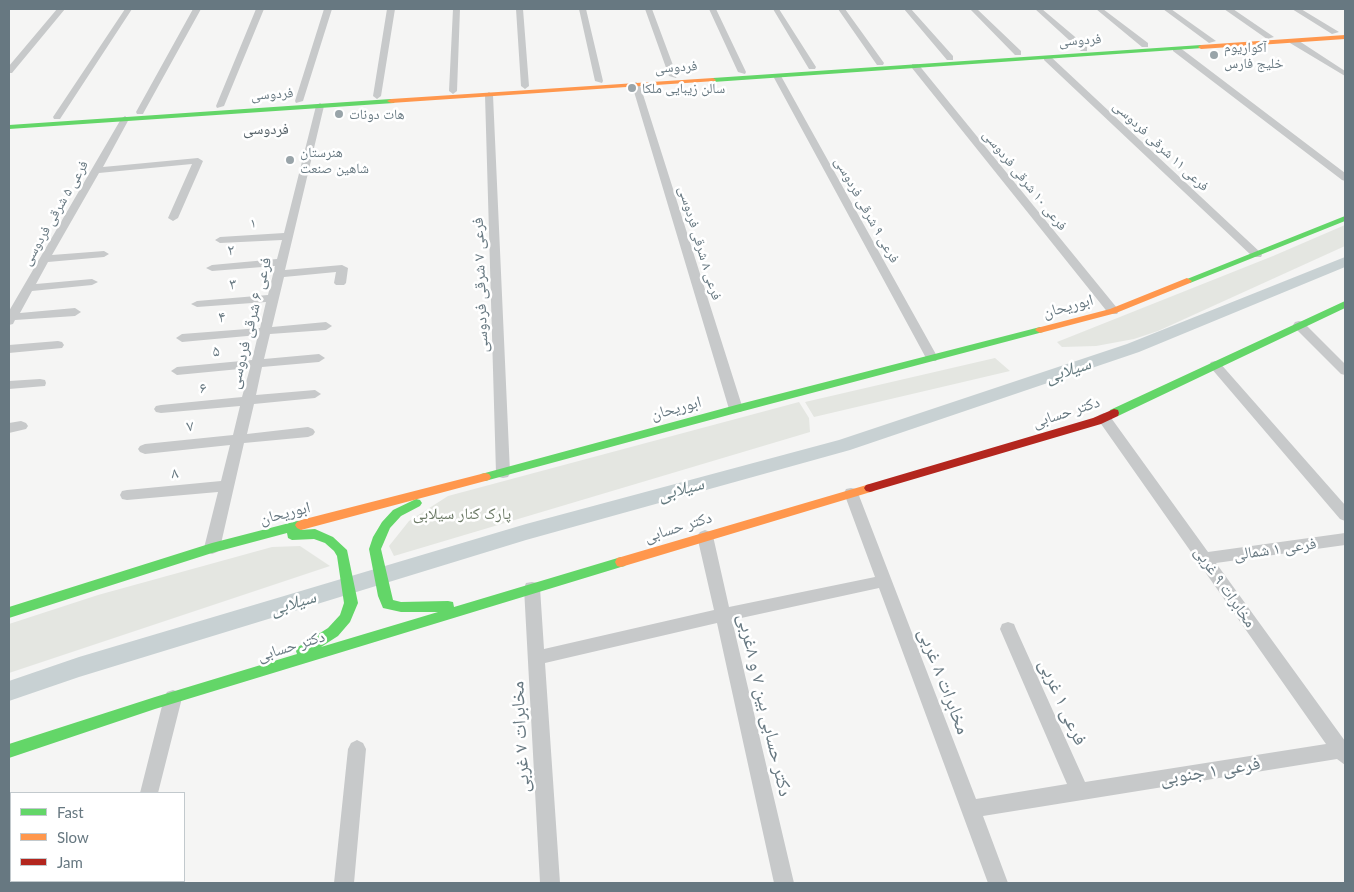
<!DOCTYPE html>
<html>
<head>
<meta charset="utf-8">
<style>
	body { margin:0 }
	#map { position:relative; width:1354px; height:892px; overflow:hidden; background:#f5f5f4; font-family:Lato,sans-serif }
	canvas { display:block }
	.frame { position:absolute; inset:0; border:10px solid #677881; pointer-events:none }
	.legend { position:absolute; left:10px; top:792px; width:175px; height:90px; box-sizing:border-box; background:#fff; border:1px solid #c2c9cd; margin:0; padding:6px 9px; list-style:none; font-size:15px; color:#677881 }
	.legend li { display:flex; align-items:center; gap:10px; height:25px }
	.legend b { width:25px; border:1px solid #c2c9cd }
</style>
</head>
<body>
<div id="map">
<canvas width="1354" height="892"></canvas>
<div class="frame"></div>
<ul class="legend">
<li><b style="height:6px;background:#63d668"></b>Fast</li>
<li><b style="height:6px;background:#ff974d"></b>Slow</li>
<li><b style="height:6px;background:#b3261e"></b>Jam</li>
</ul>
</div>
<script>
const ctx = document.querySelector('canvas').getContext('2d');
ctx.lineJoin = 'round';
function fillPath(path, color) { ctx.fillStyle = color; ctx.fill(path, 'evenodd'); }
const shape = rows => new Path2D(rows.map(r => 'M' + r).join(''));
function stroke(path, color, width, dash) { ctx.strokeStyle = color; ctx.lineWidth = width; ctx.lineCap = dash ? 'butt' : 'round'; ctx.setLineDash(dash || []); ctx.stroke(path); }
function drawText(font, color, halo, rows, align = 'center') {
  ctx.font = font + ' Lato,"Noto Naskh Arabic",sans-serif'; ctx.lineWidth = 5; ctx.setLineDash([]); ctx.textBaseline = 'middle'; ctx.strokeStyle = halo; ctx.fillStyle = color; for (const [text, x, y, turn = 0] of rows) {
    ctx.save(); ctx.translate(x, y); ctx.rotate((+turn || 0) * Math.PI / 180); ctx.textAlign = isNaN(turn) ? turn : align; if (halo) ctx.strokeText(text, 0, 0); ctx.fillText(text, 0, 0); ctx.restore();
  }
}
fillPath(shape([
	[1345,225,1345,246,1158,331,1134,339,1096,346,1062,347,1057,342,1273,256],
	[995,358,1010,371,814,417,805,402],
	[799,402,809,418,810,432,394,556,389,546,409,521,448,496],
	[300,546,330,566,9,673,9,624,98,595,272,547]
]), '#e4e6e1');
fillPath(shape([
	[1345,257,1345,267,1139,352,850,450,526,540,79,677,9,701,9,681,79,657,526,524,839,440,1127,344,1345,257]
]), '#c8d1d3');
fillPath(shape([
	[57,9,65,9,12,73,9,73,9,66,57,9],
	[125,9,132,9,60,119,54,119,53,117,125,9],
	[193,9,201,9,144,112,143,114,137,114,136,112,193,9],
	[256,9,264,9,224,106,217,108,216,106,256,9],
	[324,9,332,9,303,101,296,103,295,101,324,9],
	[387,9,395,9,381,96,377,99,373,96,387,9],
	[453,9,460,9,457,91,453,94,449,91,453,9],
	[516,9,523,9,529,86,525,89,521,86,516,9],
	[579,9,586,9,603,81,602,83,595,81,579,9],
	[645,9,652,9,677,76,676,78,669,76,645,9],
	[709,9,716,9,746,72,745,74,738,72,709,9],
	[773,9,779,9,816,67,815,69,809,69,773,9],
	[838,9,845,9,884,63,883,65,877,65,838,9],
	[904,9,911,9,953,56,953,60,947,60,904,9],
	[970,9,977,9,1021,51,1021,55,1015,55,970,9],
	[1035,9,1042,9,1087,47,1087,51,1081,51,1035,9],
	[1096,9,1103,9,1148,43,1148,47,1142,47,1096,9],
	[1163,9,1171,9,1216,41,1209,43,1163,9],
	[1224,9,1233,9,1274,37,1267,39,1224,9],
	[1292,9,1301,9,1339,32,1332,34,1292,9],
	[1290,39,1296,39,1345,71,1345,76,1290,43,1290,39],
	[1173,47,1179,47,1345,173,1345,181,1342,180,1173,51,1173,47],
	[1044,56,1050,56,1261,253,1262,255,1261,257,1253,257,1044,60,1044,56],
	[912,64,918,64,1117,308,1119,311,1117,314,1109,314,912,68,912,64],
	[774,74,781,76,938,358,936,361,928,361,926,358,773,76,774,74],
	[636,82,640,85,743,409,741,412,731,412,729,409,632,85,636,82],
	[489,92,493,95,510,473,508,477,503,478,498,477,496,473,485,95,489,92],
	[320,103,324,106,285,270,342,265,348,268,346,283,344,285,336,285,334,283,336,272,284,277,272,327,326,322,332,326,326,330,270,334,264,359,319,354,325,358,319,362,262,367,256,395,315,390,321,394,315,398,254,404,247,434,308,427,313,429,315,432,313,435,308,437,244,443,220,548,217,552,212,554,207,552,204,548,218,492,127,500,122,499,120,495,122,491,127,490,221,481,230,445,145,454,140,452,138,449,140,446,145,444,233,435,240,406,161,413,156,412,154,409,156,406,161,405,242,397,250,368,177,375,171,371,177,367,252,360,258,335,182,342,176,338,182,334,260,328,266,302,197,307,191,304,197,301,268,295,275,266,212,271,206,268,212,265,277,259,282,240,220,243,215,240,220,237,284,233,316,106,320,103],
	[125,116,129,119,103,167,198,158,203,161,178,218,173,221,168,218,192,164,99,173,52,255,104,251,109,254,104,257,48,262,36,284,92,279,98,282,92,285,32,291,20,313,75,308,81,312,75,316,15,320,13,324,9,325,9,311,121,119,125,116],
	[1299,321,1303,322,1345,364,1345,375,1341,374,1295,328,1293,325,1295,322,1299,321],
	[58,341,62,342,64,345,62,348,9,353,9,345,58,341],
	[1215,361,1219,362,1345,505,1345,521,1340,519,1211,368,1209,365,1211,362,1215,361],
	[40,379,45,380,46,383,45,386,9,389,9,381,40,379],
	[1104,413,1109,415,1208,552,1345,533,1345,545,1216,563,1345,741,1345,765,1337,759,983,816,1008,883,988,883,879,588,732,620,794,883,774,883,717,623,545,663,560,883,540,883,524,588,526,583,532,582,538,583,540,588,544,649,714,610,697,536,700,532,705,530,710,532,713,536,729,607,875,577,844,493,846,489,851,488,856,489,858,493,976,799,1067,784,1000,629,1002,624,1008,622,1014,624,1016,629,1085,782,1326,744,1099,421,1097,418,1099,415,1104,413],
	[21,421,26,423,28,426,26,429,9,433,9,423,21,421],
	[173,690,179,692,182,698,158,793,140,793,164,698,167,692,173,690],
	[357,740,363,743,366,749,354,883,334,883,348,749,351,743,357,740],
	[116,881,136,881,135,883,115,883,116,881]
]), '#c7c9ca');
fillPath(shape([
	[1201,45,1204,47,1203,48,713,82,710,80,713,78,1201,45],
	[391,99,395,101,394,103,9,129,9,125,391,99],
	[1345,216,1345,221,1190,283,1184,283,1182,281,1345,216],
	[1345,301,1345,308,1118,416,1110,416,1109,413,1110,410,1345,301],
	[1040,327,1043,328,1045,330,1043,332,736,413,485,481,481,480,479,477,481,474,485,473,736,405,1040,327],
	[416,499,420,500,422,503,420,506,401,516,390,528,381,549,393,600,401,602,448,601,453,602,454,607,621,557,625,558,627,562,625,566,621,567,155,709,9,758,9,744,155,697,297,654,296,651,298,647,328,628,340,615,344,603,337,556,334,551,325,543,314,539,292,540,288,538,287,533,212,553,9,618,9,607,212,543,301,520,305,522,307,525,305,528,300,530,315,529,333,537,347,550,358,603,350,622,338,636,321,647,438,612,401,612,383,608,378,596,369,549,373,537,382,522,393,510,416,499]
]), '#63d668');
fillPath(shape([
	[1345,35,1345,39,1201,49,1198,47,1201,45,1345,35],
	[713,78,716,80,715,81,391,103,387,101,391,99,713,78],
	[1187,278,1192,281,1190,283,1116,313,1040,333,1035,330,1037,328,1110,309,1187,278],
	[485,473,489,474,491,477,489,480,301,530,297,528,295,525,297,522,301,520,485,473],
	[870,484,874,485,876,488,874,491,621,567,617,566,615,562,617,558,621,557,870,484]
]), '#ff974d');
fillPath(shape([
	[1114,409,1118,410,1119,413,1118,416,1101,424,870,492,866,491,864,488,866,485,1093,418,1114,409]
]), '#b3261e');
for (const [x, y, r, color] of [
	[1214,55,5,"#99a4a9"],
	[632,88,5,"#99a4a9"],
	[339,114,5,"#99a4a9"],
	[290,160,5,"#99a4a9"]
]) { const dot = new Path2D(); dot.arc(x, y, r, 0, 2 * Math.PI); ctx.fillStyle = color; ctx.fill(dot); stroke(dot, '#fff', 2); }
drawText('14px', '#677881', '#fff', [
	["فردوسی",1080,40,-4],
	["فردوسی",676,67,-4],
	["فردوسی",272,94,-4],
	["فرعی ۱۱ شرقی فردوسی",1161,146,43],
	["فرعی ۱۰ شرقی فردوسی",1025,180,51],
	["فرعی ۹ شرقی فردوسی",867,210,61],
	["فرعی ۵ شرقی فردوسی",55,213,-60],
	["۱",253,223,-4],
	["فرعی ۸ شرقی فردوسی",700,243,73]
]);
drawText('14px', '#677881', '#fff', [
	["آکواریوم",1224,47],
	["خلیج فارس",1224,63],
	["سالن زیبایی ملکا",642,88],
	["هات دونات",349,114],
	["هنرستان",300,152],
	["شاهین صنعت",300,168]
], 'left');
drawText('15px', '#546067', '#fff', [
	["فردوسی",266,129]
]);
drawText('16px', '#677881', '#fff', [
	["۲",231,250,-5],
	["۳",233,284,-5],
	["فرعی ۷ شرقی فردوسی",480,285,-92],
	["ابوریحان",1068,306,-15],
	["۴",222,317,-5],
	["فرعی ۶ شرقی فردوسی",250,323,-76],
	["۵",216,351,-6],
	["۶",203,388,-6],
	["ابوریحان",676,408,-15],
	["دکتر حسابی",1066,412,-18],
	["۷",190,426,-6],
	["۸",175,473,-5],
	["ابوریحان",285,513,-14],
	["دکتر حسابی",678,527,-17],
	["فرعی ۱ شمالی",1275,549,-8],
	["مخابرات ۹ غربی",1225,587,55],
	["دکتر حسابی",291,646,-17]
]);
drawText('16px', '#6b7965', '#fff', [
	["پارک کنار سیلابی",462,514]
]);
drawText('italic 18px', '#63797e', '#fff', [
	["سیلابی",1068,370,-18],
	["سیلابی",681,489,-15],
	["سیلابی",293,603,-17]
]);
drawText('19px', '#677881', '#fff', [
	["مخابرات ۸ غربی",944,681,69],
	["فرعی ۱ غربی",1063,702,66],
	["دکتر حسابی بین ۷ و ۸غربی",765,705,77],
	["مخابرات ۷ غربی",520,737,-93],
	["فرعی ۱ جنوبی",1210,771,-9]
]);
</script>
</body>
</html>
